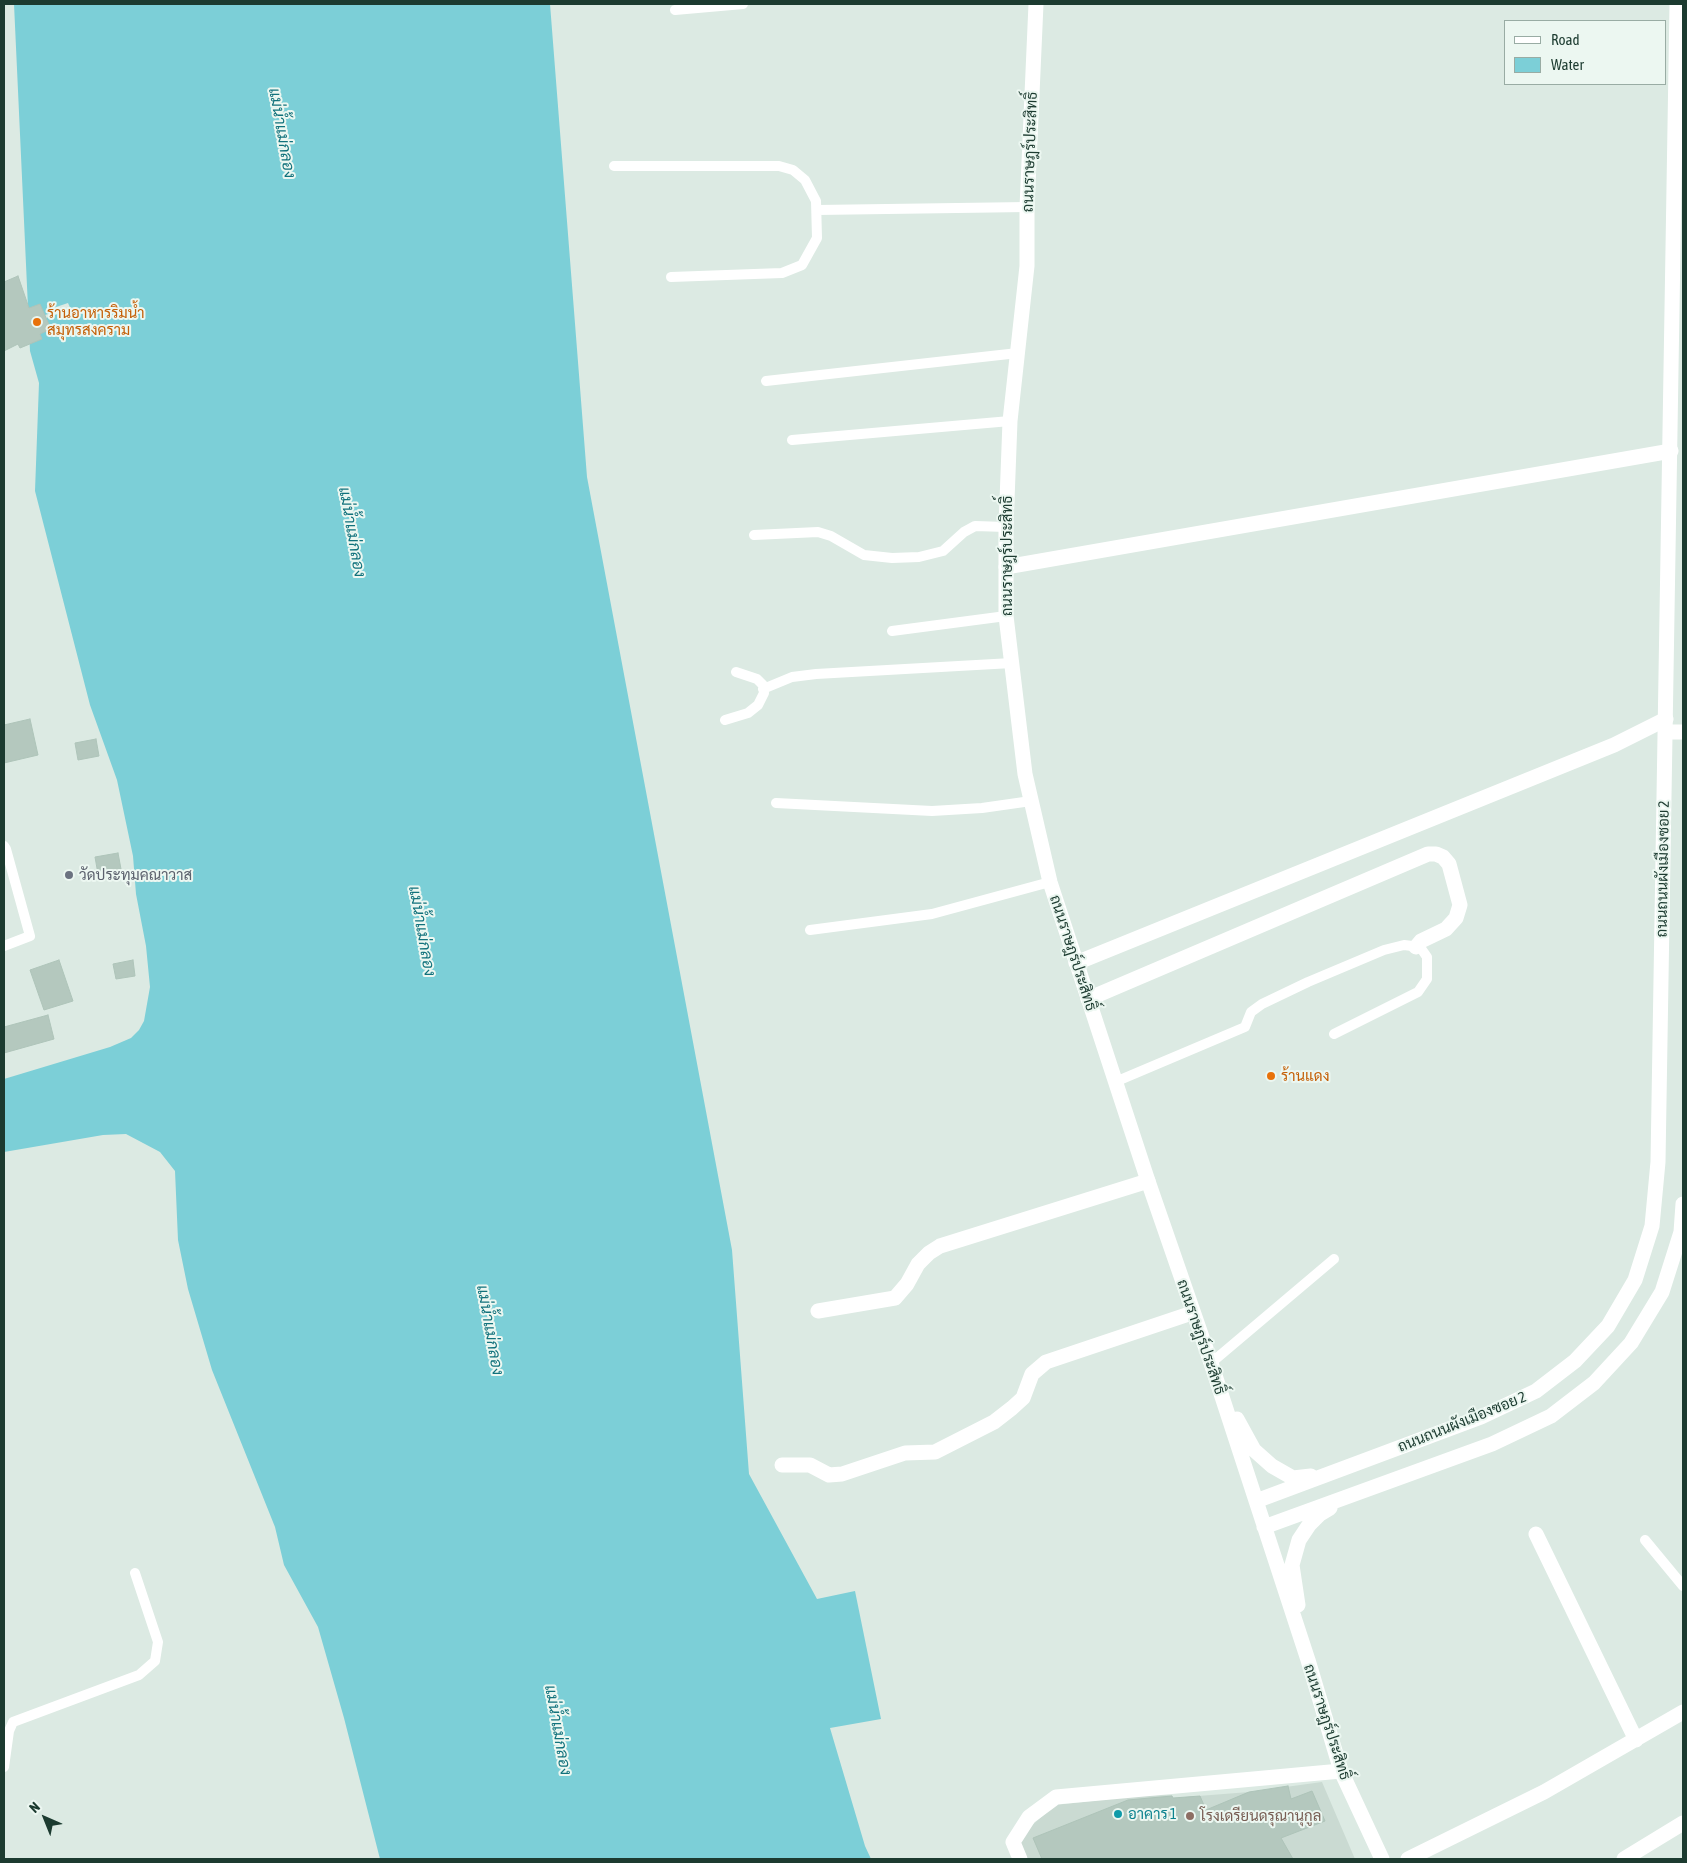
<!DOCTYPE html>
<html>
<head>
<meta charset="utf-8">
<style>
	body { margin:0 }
	#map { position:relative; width:1687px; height:1863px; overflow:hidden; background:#dceae3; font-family:"Asap Condensed",sans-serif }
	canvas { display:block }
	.frame { position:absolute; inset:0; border:5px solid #1c3b30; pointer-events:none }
	.legend { position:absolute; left:1504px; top:20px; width:162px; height:65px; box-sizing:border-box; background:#ecf7f1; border:1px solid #99aca4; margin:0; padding:6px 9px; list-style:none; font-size:15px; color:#1c3b30 }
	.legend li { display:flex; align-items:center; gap:10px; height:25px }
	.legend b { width:25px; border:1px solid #99aca4 }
	.north { position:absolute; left:20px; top:1793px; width:50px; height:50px; -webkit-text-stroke:4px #ecf7f1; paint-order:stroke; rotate:316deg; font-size:14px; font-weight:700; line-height:20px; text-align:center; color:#1c3b30 }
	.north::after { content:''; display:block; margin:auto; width:18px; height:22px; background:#1c3b30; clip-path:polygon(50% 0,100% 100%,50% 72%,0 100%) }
</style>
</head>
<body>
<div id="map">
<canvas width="1687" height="1863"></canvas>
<div class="frame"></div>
<ul class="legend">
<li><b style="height:6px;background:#fff"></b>Road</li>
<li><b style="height:14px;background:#7ccfd7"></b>Water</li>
</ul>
<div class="north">N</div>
</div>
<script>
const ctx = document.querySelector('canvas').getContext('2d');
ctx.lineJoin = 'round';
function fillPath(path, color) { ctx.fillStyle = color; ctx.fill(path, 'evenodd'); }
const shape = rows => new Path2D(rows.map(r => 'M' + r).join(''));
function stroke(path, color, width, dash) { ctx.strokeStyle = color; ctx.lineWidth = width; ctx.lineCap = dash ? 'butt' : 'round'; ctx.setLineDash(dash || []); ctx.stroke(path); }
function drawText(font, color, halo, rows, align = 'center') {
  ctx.font = font + ' "Asap Condensed",Sarabun,sans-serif'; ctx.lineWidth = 4; ctx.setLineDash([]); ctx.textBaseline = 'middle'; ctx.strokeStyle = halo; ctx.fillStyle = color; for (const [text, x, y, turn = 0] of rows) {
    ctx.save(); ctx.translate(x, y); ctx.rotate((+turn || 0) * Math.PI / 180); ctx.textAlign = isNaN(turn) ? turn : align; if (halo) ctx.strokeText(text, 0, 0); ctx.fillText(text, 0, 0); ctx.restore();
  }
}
fillPath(shape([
	[1322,1782,1355,1859,1012,1859,1006,1840,1030,1827,1055,1805,1137,1796,1172,1795,1173,1798,1249,1792]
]), '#cadad2');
fillPath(shape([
	[14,4,550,4,587,477,732,1250,749,1474,817,1599,855,1591,881,1719,830,1728,865,1846,871,1859,380,1859,344,1718,318,1627,284,1565,275,1527,212,1370,188,1289,178,1240,175,1171,160,1152,126,1134,103,1135,4,1152,4,1079,110,1047,131,1038,139,1030,144,1021,150,987,146,946,136,894,133,856,117,780,90,705,35,491,39,383,30,351]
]), '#7ccfd7');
fillPath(shape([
	[68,303,73,314,61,319,58,314,46,318,45,315,57,311,56,307]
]), '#dceae3');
const building = shape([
	[18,276,29,308,40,304,51,329,40,334,42,339,20,348,18,344,4,351,4,282,18,276],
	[30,719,38,755,4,763,4,725,30,719],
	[96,739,99,756,78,760,75,743,96,739],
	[118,853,121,869,98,874,95,857,118,853],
	[59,960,73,1001,44,1010,30,970,59,960],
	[133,960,135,976,116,979,113,964,133,960],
	[48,1015,54,1039,4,1053,4,1027,48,1015],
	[1288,1786,1291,1799,1312,1791,1325,1821,1281,1838,1293,1859,1042,1859,1033,1838,1128,1800,1172,1796,1173,1798,1200,1796,1206,1810,1249,1792,1288,1786]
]);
fillPath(building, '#b4c8be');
stroke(building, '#aec4b9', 1);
stroke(shape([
	[675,10,743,4],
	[614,166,779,166,793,170,805,180,816,201,817,238,802,265,782,273,671,277],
	[817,210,1027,207],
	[766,381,1018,353],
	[792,440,1010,421],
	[754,535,818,532,831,536,864,555,892,558,919,557,943,551,964,532,975,526,1006,527],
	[892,631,1006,616],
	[763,689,792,677,816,674,1012,663],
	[725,720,748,713,758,705,764,693,763,685,757,679,736,672],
	[776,803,932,811,982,808,1031,801],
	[4,846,6,849,30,936,4,946],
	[810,930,932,914,1050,882],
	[1115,1082,1245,1027,1251,1012,1262,1004,1308,982,1384,950,1404,945,1420,947,1427,957,1427,979,1418,992,1334,1034],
	[1211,1363,1334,1259],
	[1645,1540,1683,1586],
	[4,1767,9,1731,13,1722,139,1675,155,1661,158,1642,135,1573]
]), '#fff', 10);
stroke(shape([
	[1006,567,1671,451],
	[1076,963,1614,745,1666,719],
	[1088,999,1428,854,1436,854,1443,857,1449,864,1460,905,1456,918,1446,929,1421,941,1416,947],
	[818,1311,895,1298,907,1284,918,1264,929,1253,940,1246,1148,1181],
	[782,1465,810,1465,829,1475,842,1474,905,1453,935,1452,994,1422,1012,1408,1023,1398,1032,1374,1046,1362,1192,1313],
	[1536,1534,1636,1740],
	[1020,1859,1013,1842,1029,1817,1056,1797,1341,1771],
	[1408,1859,1544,1792,1683,1712],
	[1624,1859,1683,1823]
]), '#fff', 15);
stroke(shape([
	[1036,4,1027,207,1027,266,1010,421,1006,527,1006,616,1025,774,1050,882,1148,1181,1211,1363,1308,1660,1341,1771,1382,1859],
	[1666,732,1683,732],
	[1237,1419,1254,1450,1272,1466,1293,1478,1311,1476],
	[1256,1501,1481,1417,1536,1391,1575,1361,1608,1326,1635,1280,1652,1226,1658,1162,1677,4],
	[1264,1527,1492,1444,1551,1416,1594,1383,1631,1343,1662,1292,1681,1232,1683,1204],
	[1298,1605,1292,1565,1299,1540,1309,1525,1320,1514,1330,1508]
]), '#fff', 15);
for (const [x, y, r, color] of [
	[37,322,5,"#e8710a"],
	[69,875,5,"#6b7280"],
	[1271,1076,5,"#e8710a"],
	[1118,1814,5,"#0f9aa8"],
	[1190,1816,5,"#8d6e63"]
]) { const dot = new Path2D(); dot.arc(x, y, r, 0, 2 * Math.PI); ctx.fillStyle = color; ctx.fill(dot); stroke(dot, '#ecf7f1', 2); }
drawText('15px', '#1c3b30', '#ecf7f1', [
	["ถนนราษฎร์ประสิทธิ์",1030,152,-88],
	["ถนนราษฎร์ประสิทธิ์",1007,556,-90],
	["ถนนถนนผังเมืองซอย 2",1663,869,-89],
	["ถนนราษฎร์ประสิทธิ์",1073,953,72],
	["ถนนราษฎร์ประสิทธิ์",1201,1337,71],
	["ถนนถนนผังเมืองซอย 2",1462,1422,-22],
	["ถนนราษฎร์ประสิทธิ์",1327,1722,72]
]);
drawText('15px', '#c56008', '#ecf7f1', [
	["ร้านอาหารริมน้ำ",47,313],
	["สมุทรสงคราม",47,330],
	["ร้านแดง",1281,1076]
], 'left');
drawText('15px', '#5b616d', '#ecf7f1', [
	["วัดประทุมคณาวาส",79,875]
], 'left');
drawText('15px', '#0d838f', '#ecf7f1', [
	["อาคาร 1",1128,1814]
], 'left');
drawText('15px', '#785e54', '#ecf7f1', [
	["โรงเดรียนดรุณานุกูล",1200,1816]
], 'left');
drawText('italic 16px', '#11727c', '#ecf7f1', [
	["แม่น้ำแม่กลอง",282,133,80],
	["แม่น้ำแม่กลอง",352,532,80],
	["แม่น้ำแม่กลอง",422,931,80],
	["แม่น้ำแม่กลอง",490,1330,80],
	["แม่น้ำแม่กลอง",558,1730,80]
]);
</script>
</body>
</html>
